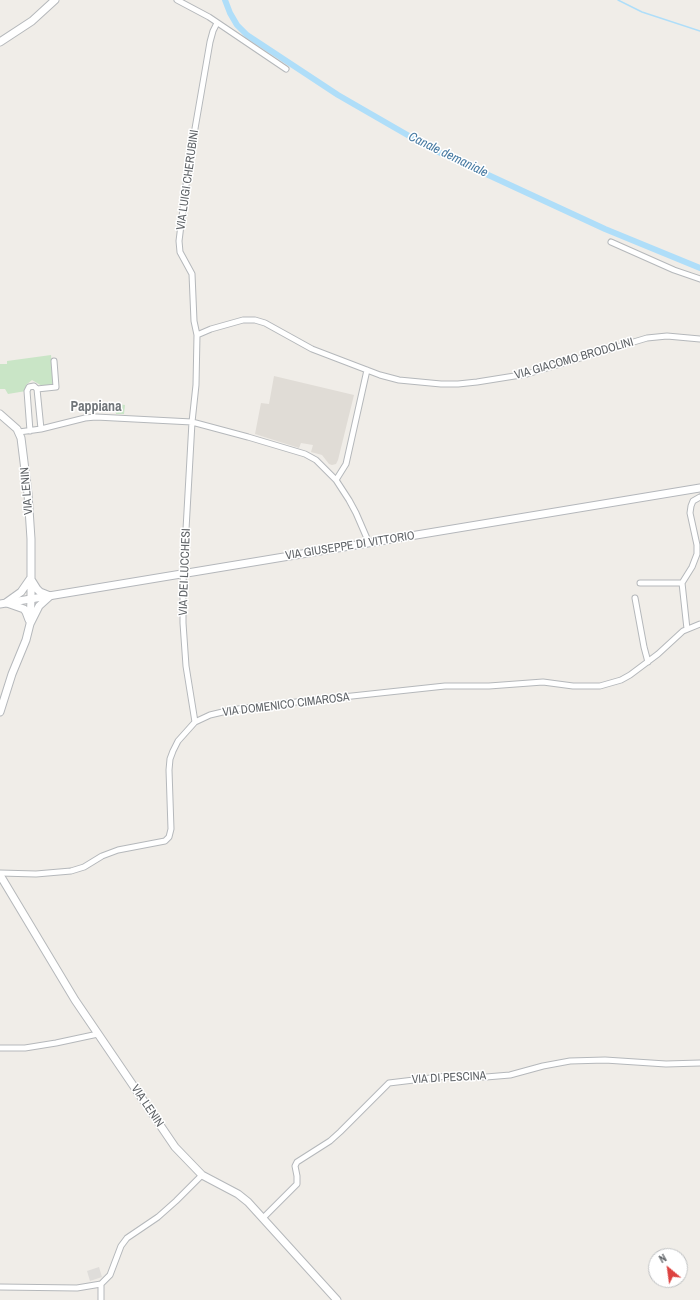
<!DOCTYPE html>
<html>
<head>
<meta charset="utf-8">
<style>
	body { margin:0 }
	#map { position:relative; width:700px; height:1300px; overflow:hidden; background:#f0ede8; font-family:"Archivo Narrow",sans-serif }
	canvas { display:block }
	.north { position:absolute; left:648px; top:1248px; width:40px; height:40px; box-sizing:border-box; background:#fff; border:1px solid #bfc1c2; border-radius:50%; rotate:331deg; font-size:11px; font-weight:700; line-height:16px; text-align:center; color:#5f6367 }
	.north::after { content:''; display:block; margin:auto; width:14px; height:18px; background:#dd4240; clip-path:polygon(50% 0,100% 100%,50% 72%,0 100%) }
</style>
</head>
<body>
<div id="map">
<canvas width="700" height="1300"></canvas>
<div class="north">N</div>
</div>
<script>
const ctx = document.querySelector('canvas').getContext('2d');
ctx.lineJoin = 'round';
function fillPath(path, color) { ctx.fillStyle = color; ctx.fill(path, 'evenodd'); }
const shape = rows => new Path2D(rows.map(r => 'M' + r).join(''));
function stroke(path, color, width, dash) { ctx.strokeStyle = color; ctx.lineWidth = width; ctx.lineCap = dash ? 'butt' : 'round'; ctx.setLineDash(dash || []); ctx.stroke(path); }
function drawText(font, color, halo, rows, align = 'center') {
  ctx.font = font + ' "Archivo Narrow",sans-serif'; ctx.lineWidth = 3; ctx.setLineDash([]); ctx.textBaseline = 'middle'; ctx.strokeStyle = halo; ctx.fillStyle = color; for (const [text, x, y, turn = 0] of rows) {
    ctx.save(); ctx.translate(x, y); ctx.rotate((+turn || 0) * Math.PI / 180); ctx.textAlign = isNaN(turn) ? turn : align; if (halo) ctx.strokeText(text, 0, 0); ctx.fillText(text, 0, 0); ctx.restore();
  }
}
fillPath(shape([
	[99,1267,102,1277,90,1281,87,1271]
]), '#dfddda');
fillPath(shape([
	[274,376,354,395,338,460,336,464,332,465,329,464,322,455,311,452,313,445,301,443,299,448,255,434,261,403,269,404]
]), '#e0dcd6');
fillPath(shape([
	[51,355,54,385,42,386,32,380,26,385,26,391,8,394,5,389,0,389,0,364,7,364,7,361],
	[117,404,125,405,124,414,116,414]
]), '#c9e5c6');
stroke(shape([
	[618,0,642,12,700,31]
]), '#afdef9', 1.5);
stroke(shape([
	[225,0,230,13,237,25,247,35,338,95,430,148,605,229,700,268]
]), '#afdef9', 6);
const minor = shape([
	[177,0,209,17,286,69],
	[611,242,674,270,700,279],
	[197,335,194,321,192,274,180,252,179,241,188,169,210,42,213,31,217,23],
	[37,389,56,387,54,361],
	[30,431,27,391,29,387,34,386,37,389,41,429],
	[19,432,41,429,85,418,96,417,192,422,196,385,197,335,211,329,243,320,255,320,265,323,312,349,380,375,399,380,441,384,458,384,477,382,527,374,647,338,667,336,700,339],
	[336,480,346,464,367,370],
	[640,583,682,583],
	[635,598,644,647,648,662],
	[687,629,682,583,692,567,697,554,697,545,690,513,691,506,693,501,700,497],
	[195,722,186,666,183,623,183,583,192,422,248,437,305,454,316,460,336,480,349,500,356,513,369,543],
	[0,873,36,874,71,871,84,867,102,856,118,850,165,841,169,837,171,829,169,770,170,759,173,751,178,741,195,722,210,715,231,710,259,706,445,686,489,686,543,682,573,686,600,686,621,680,630,675,658,654,683,631,700,624],
	[0,1048,25,1048,56,1043,98,1034],
	[263,1218,297,1184,297,1176,295,1166,297,1162,330,1141,340,1132,389,1083,447,1076,486,1077,510,1075,543,1066,570,1061,605,1060,666,1064,700,1063],
	[0,1287,77,1288,101,1284,110,1275,121,1246,127,1238,158,1217,176,1201,202,1175],
	[101,1300,101,1284]
]);
const tertiary = shape([
	[0,42,32,21,55,0],
	[0,414,17,429,21,438,28,494,31,539,31,599,30,624],
	[32,581,37,589,40,592,50,596],
	[7,602,21,592,30,579],
	[7,603,24,609,26,612,29,620],
	[0,712,12,674,26,640,30,624,39,606,50,596],
	[0,875,75,1000,175,1147,202,1175,238,1194,248,1202,337,1300]
]);
const secondary = shape([
	[0,604,700,488]
]);
stroke(minor, '#b5b8bb', 7);
stroke(tertiary, '#b5b8bb', 9);
stroke(secondary, '#b4b7bb', 9);
stroke(minor, '#fff', 5);
stroke(tertiary, '#fff', 7);
stroke(secondary, '#fff', 7);
drawText('12px', '#5f6367', '#fff', [
	["VIA LUIGI CHERUBINI",188,180,-82],
	["VIA GIACOMO BRODOLINI",574,359,-16],
	["VIA LENIN",27,491,-95],
	["VIA GIUSEPPE DI VITTORIO",350,546,-9],
	["VIA DEI LUCCHESI",185,572,-88],
	["VIA DOMENICO CIMAROSA",286,705,-7],
	["VIA DI PESCINA",449,1078,-3],
	["VIA LENIN",147,1106,56]
]);
drawText('italic 13px', '#477aa2', '#fff', [
	["Canale demaniale",448,155,26]
]);
drawText('bold 14px', '#707579', '#fff', [
	["Pappiana",96,407]
]);
</script>
</body>
</html>
